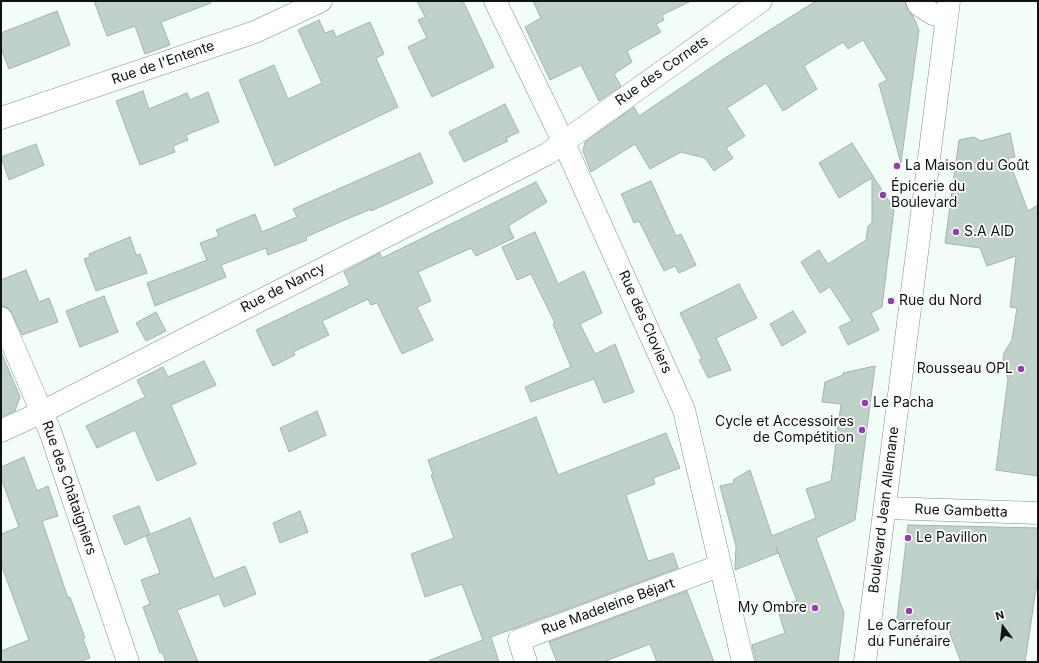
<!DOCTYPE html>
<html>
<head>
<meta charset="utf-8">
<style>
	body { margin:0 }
	#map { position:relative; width:1039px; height:663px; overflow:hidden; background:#f3fef9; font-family:Inter,sans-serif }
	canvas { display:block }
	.frame { position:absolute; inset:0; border:2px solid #0d1310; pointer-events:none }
	.north { position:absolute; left:983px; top:607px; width:40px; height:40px; -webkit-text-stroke:3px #fff; paint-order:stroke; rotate:345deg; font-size:11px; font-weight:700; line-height:16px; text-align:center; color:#0d1310 }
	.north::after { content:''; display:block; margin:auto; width:14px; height:18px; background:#0d1310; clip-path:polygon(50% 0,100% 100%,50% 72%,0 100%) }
</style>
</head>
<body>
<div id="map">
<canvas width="1039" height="663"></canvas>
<div class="frame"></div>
<div class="north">N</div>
</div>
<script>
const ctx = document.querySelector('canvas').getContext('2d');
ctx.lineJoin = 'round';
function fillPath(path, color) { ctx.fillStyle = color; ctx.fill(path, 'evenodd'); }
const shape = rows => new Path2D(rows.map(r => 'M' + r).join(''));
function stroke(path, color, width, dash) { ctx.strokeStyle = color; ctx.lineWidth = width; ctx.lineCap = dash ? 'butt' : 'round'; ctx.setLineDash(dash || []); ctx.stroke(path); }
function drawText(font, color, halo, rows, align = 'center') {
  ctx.font = font + ' Inter,sans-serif'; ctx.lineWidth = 3.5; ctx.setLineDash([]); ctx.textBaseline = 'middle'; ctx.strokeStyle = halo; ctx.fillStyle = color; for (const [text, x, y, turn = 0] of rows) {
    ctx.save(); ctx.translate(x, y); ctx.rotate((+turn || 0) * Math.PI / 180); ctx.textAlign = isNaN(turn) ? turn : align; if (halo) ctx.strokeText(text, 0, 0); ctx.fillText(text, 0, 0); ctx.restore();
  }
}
const building = shape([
	[94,1,210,1,211,3,161,22,170,45,145,54,135,26,107,36,94,1],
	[417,1,463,1,494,67,432,97,408,47,427,38,418,20,425,17,417,1],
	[533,1,691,1,662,15,664,20,656,24,661,32,627,51,632,62,614,74,621,86,599,101,581,65,550,80,525,27,541,18,533,1],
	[816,1,905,1,908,11,913,16,919,30,901,163,879,84,887,80,863,40,848,49,843,42,804,66,817,89,783,111,766,83,727,108,745,136,726,148,733,158,714,171,705,158,681,152,650,169,635,144,591,172,583,151,585,142,634,107,639,116,725,58,816,1],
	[57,11,70,45,9,69,1,48,1,33,57,11],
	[319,20,325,33,333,30,336,37,370,22,384,54,376,58,398,107,275,166,239,80,274,65,288,99,322,83,298,30,319,20],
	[143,91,149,109,187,93,190,100,208,92,219,122,186,135,188,140,173,146,175,152,140,165,116,101,143,91],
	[505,104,519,132,506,138,508,141,464,162,449,132,505,104],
	[1010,133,1015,157,1008,158,1028,211,1038,205,1038,476,996,470,1008,379,1003,360,1004,353,1012,340,1017,308,1010,307,1016,256,987,266,980,248,945,243,959,140,974,137,981,141,1010,133],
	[852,143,894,209,882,307,871,313,879,330,848,345,839,327,852,321,830,287,820,293,801,262,819,250,828,264,866,240,868,226,872,223,872,178,839,198,819,163,852,143],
	[36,144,44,165,9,180,1,157,36,144],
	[420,153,433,183,371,211,371,209,340,222,306,237,307,240,268,255,266,248,221,265,226,277,155,306,147,283,207,260,200,243,219,236,216,230,255,214,262,232,297,217,293,209,420,153],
	[651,181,676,236,681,234,696,265,679,273,675,266,664,271,639,221,634,223,621,194,651,181],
	[536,182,547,202,508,226,514,238,476,256,471,248,418,272,431,301,417,307,433,340,402,354,377,303,371,305,368,299,322,321,329,335,293,352,295,355,273,366,256,330,350,285,344,272,380,253,382,258,536,182],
	[535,232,558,284,584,271,602,313,580,324,595,354,615,344,634,392,604,403,594,379,531,402,525,387,571,367,553,324,555,323,531,274,517,280,502,247,535,232],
	[130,237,136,255,140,254,147,273,96,291,84,259,90,257,89,254,130,237],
	[26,270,39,302,49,298,58,322,22,335,12,313,8,308,1,306,1,280,26,270],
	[739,284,757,318,716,338,731,370,708,378,699,360,702,359,680,313,739,284],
	[104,296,118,332,80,347,66,311,104,296],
	[793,311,806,332,782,346,770,324,793,311],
	[156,312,166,331,146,341,136,323,156,312],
	[1,352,20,397,15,411,1,417,1,352],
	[204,361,216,385,171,405,196,464,157,481,135,430,97,448,86,426,145,397,137,380,163,367,168,377,204,361],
	[875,366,855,520,816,538,844,613,838,662,756,662,752,645,785,633,777,607,797,601,776,547,778,553,735,570,736,546,720,486,734,483,733,480,750,470,772,536,816,518,806,489,831,481,841,404,822,402,825,382,843,375,843,373,875,366],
	[317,411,326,435,289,452,280,428,317,411],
	[536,417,558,475,666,433,680,468,653,478,655,484,626,495,647,559,649,561,673,553,678,568,491,637,499,662,430,662,430,660,483,640,462,584,425,597,411,554,454,538,431,475,433,474,428,460,536,417],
	[24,457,37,491,48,486,58,516,42,521,68,598,70,597,85,638,83,639,90,658,78,662,1,662,1,651,29,640,1,564,1,534,19,527,1,478,1,467,24,457],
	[139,506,150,534,125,545,113,516,139,506],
	[300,511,308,532,280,543,273,523,300,511],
	[190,518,214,579,245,566,256,594,224,607,219,594,177,610,198,662,166,662,162,652,160,653,143,607,150,604,141,580,160,573,146,536,190,518],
	[908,525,1038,528,1038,576,1025,662,961,662,949,631,896,626,908,525],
	[687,591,714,662,657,662,650,644,603,662,557,662,549,642,687,591]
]);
fillPath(building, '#bfd1c8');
stroke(building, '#a2b4ab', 1);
const street = shape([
	[1,118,255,32,321,1],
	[1,318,50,431,128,662],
	[1,431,42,412,547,154,761,1],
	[885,508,1038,513],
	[526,662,519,640,719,566]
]);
const secondary = shape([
	[495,1,563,141,684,410,743,662],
	[917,1,919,5,933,14,947,17],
	[865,662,949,1]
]);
stroke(street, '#7d8e86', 23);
stroke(secondary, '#7d8e86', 23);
stroke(street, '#fff', 22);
stroke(secondary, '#fff', 22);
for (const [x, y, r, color] of [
	[897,166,4,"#903fae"],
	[883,195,4,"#903fae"],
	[956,232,4,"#903fae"],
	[891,301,4,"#903fae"],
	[1021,369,4,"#903fae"],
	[865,403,4,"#903fae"],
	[862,430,4,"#903fae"],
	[908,538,4,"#903fae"],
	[815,608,4,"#903fae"],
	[909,611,4,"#903fae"]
]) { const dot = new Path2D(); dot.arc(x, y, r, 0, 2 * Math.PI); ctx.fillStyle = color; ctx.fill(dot); stroke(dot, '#fff', 1.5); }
drawText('14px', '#0d1310', '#fff', [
	["Rue de l'Entente",163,63,-19],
	["Rue des Cornets",662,71,-35],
	["Rue de Nancy",283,288,-27],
	["Rue des Cloviers",645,322,66],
	["Rue des Châtaigniers",69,488,71],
	["Boulevard Jean Allemane",884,510,-83],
	["Rue Gambetta",961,511,2],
	["Rue Madeleine Béjart",608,607,-20]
]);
drawText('14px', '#0d1310', '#fff', [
	["La Maison du Goût",905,166],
	["Épicerie du",891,187],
	["Boulevard",891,203],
	["S.A AID",964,232],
	["Rue du Nord",899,301],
	["Rousseau OPL",1013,369,"right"],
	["Le Pacha",873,403],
	["Cycle et Accessoires",854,422,"right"],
	["de Compétition",854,438,"right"],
	["Le Pavillon",916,538],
	["My Ombre",807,608,"right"],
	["Le Carrefour",909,626,"center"],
	["du Funéraire",909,642,"center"]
], 'left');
</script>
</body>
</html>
